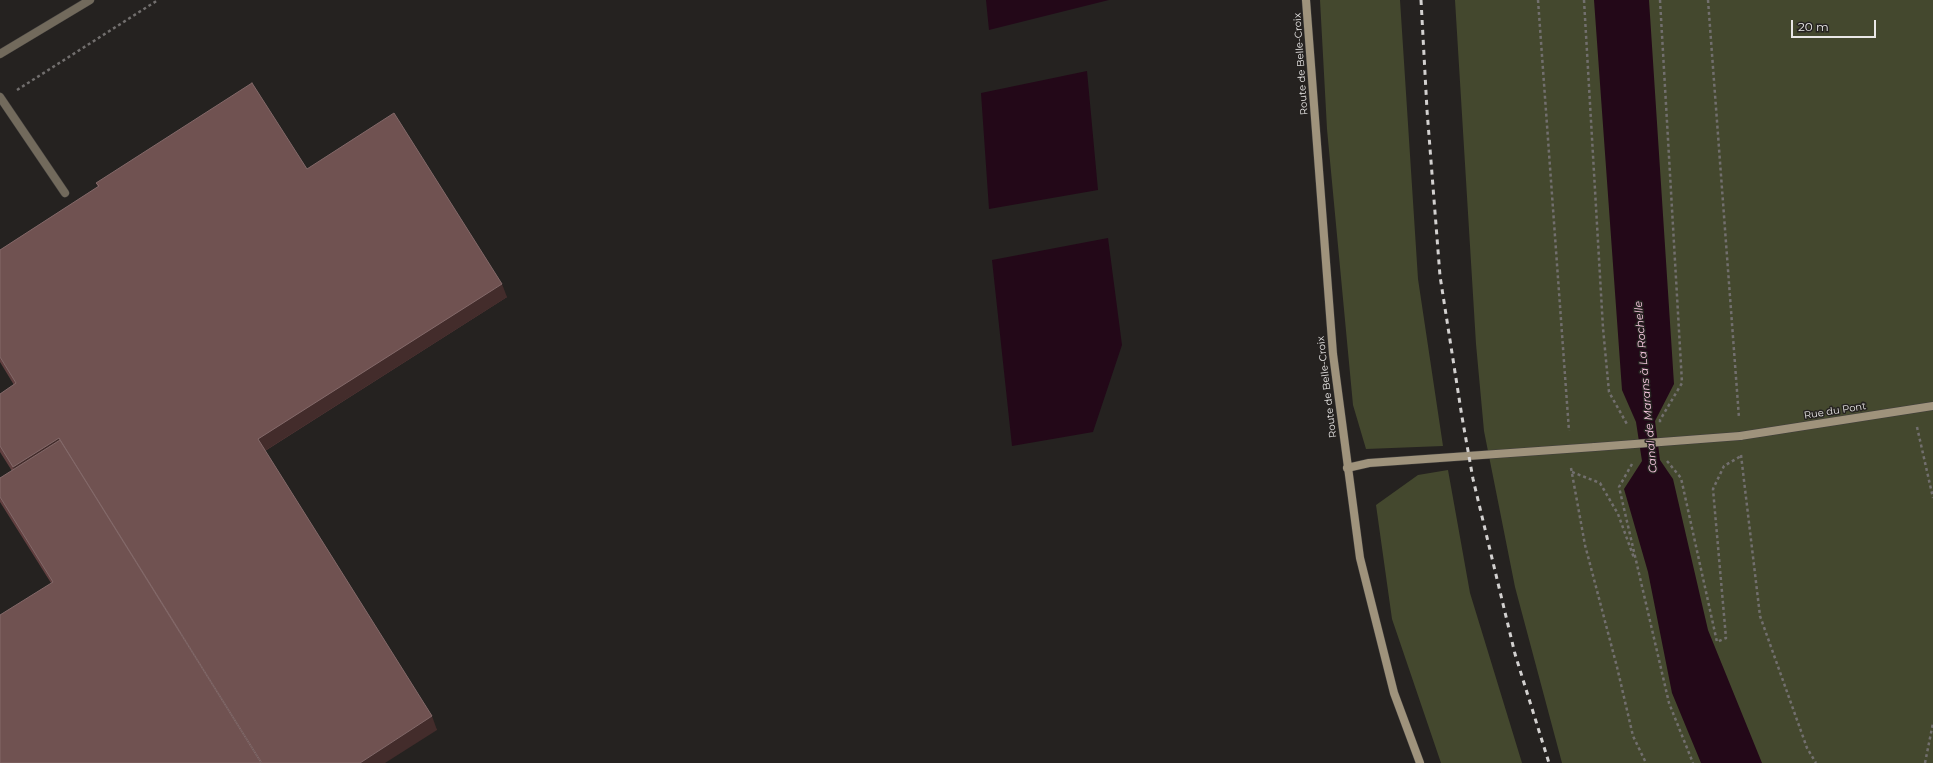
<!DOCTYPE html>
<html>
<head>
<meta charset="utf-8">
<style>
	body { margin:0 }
	#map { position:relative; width:1933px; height:763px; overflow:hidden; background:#252220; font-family:Montserrat,sans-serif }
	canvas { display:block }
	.scale { position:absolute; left:1791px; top:20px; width:85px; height:18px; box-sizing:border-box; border:2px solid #e9e7e6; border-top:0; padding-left:5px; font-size:12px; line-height:14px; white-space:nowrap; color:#e9e7e6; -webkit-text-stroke:3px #252220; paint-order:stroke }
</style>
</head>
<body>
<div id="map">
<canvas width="1933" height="763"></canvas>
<div class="scale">20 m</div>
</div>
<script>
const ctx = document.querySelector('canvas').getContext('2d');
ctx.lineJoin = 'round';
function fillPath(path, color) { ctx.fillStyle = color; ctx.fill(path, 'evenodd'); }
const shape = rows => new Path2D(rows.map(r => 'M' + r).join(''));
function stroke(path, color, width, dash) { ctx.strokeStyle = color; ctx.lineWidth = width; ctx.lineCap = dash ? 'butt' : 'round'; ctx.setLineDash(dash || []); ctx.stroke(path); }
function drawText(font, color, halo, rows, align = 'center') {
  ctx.font = font + ' Montserrat,sans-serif'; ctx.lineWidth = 3; ctx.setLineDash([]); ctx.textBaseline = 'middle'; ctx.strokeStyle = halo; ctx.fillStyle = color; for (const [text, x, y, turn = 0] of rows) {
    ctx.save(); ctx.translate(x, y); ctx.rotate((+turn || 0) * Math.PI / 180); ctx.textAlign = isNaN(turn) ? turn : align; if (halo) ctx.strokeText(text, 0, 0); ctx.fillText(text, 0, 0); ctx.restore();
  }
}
fillPath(shape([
	[1320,0,1400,0,1418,279,1443,446,1366,449,1353,405,1327,129],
	[1455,0,1933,0,1933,763,1562,763,1515,587,1484,431,1476,344],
	[1448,470,1470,593,1522,763,1441,763,1392,619,1376,505,1418,475]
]), '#44482e');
fillPath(shape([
	[986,0,1109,0,989,30],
	[1594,0,1649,0,1674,384,1655,421,1660,460,1673,479,1708,630,1762,763,1701,763,1672,693,1648,572,1624,489,1642,461,1636,422,1622,390],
	[1087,71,1098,190,989,209,981,93],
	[1108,238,1122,345,1093,432,1012,446,992,260]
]), '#230818');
const lane = shape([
	[0,97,65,193]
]);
const street = shape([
	[0,54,90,0]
]);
const secondary = shape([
	[1306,0,1333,354,1360,558,1394,693,1420,763],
	[1740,436,1933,406],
	[1347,468,1369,463,1595,447]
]);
stroke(lane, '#403e3c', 9);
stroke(street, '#403e3c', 9);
stroke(secondary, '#403e3c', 9);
stroke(shape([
	[1538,0,1569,431],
	[1584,0,1603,328,1609,392,1628,426],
	[1660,0,1682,383,1660,420,1660,423],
	[1708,0,1739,418],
	[17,90,158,0],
	[1917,427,1933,498],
	[1741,455,1760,616,1807,748,1816,763],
	[1667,461,1681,478,1717,642,1726,638,1713,489,1724,466,1741,456],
	[1632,464,1619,487,1669,703,1693,763],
	[1571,468,1585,545,1617,667,1633,736,1646,763],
	[1572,472,1600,483,1618,514,1634,558],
	[1925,763,1933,723]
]), '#726f6e', 2.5, [3, 3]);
stroke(lane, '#726a5c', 8);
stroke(street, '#726a5c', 8);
stroke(secondary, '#9f937c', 8);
stroke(shape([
	[1421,0,1427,110,1440,276,1462,417,1473,479,1515,654,1549,763]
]), '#d3d1d0', 3, [5, 5]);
const secondaryBridge = shape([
	[1595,447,1740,436]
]);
stroke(secondaryBridge, '#403e3c', 9, []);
stroke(secondaryBridge, '#9f937c', 8);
fillPath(shape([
	[307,169,507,297,265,451,437,730,51,583,0,502,0,478,12,471,0,452,0,394,14,385,0,362,0,250,98,187,96,183]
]), '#614040');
fillPath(shape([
	[502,284,507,297,263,452,258,439],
	[59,438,64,451,18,480,13,467],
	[432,716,437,730,385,763,360,763]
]), '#432c2b');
const building = shape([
	[252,83,307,169,394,113,502,284,258,439,432,716,360,763,262,763,59,438,13,467,0,446,0,394,16,383,0,357,0,250,99,186,96,183,252,83],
	[60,440,261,763,0,763,0,615,53,582,0,497,0,478,60,440]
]);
fillPath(building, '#705251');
stroke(building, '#836969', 1);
drawText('10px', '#e9e7e6', '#252220', [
	["Route de Belle-Croix",1301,64,-94],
	["Route de Belle-Croix",1327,387,-97],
	["Rue du Pont",1835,411,-9]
]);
drawText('italic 11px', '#fecbe5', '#252220', [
	["Canal de Marans à La Rochelle",1646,387,-95]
]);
</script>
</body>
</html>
